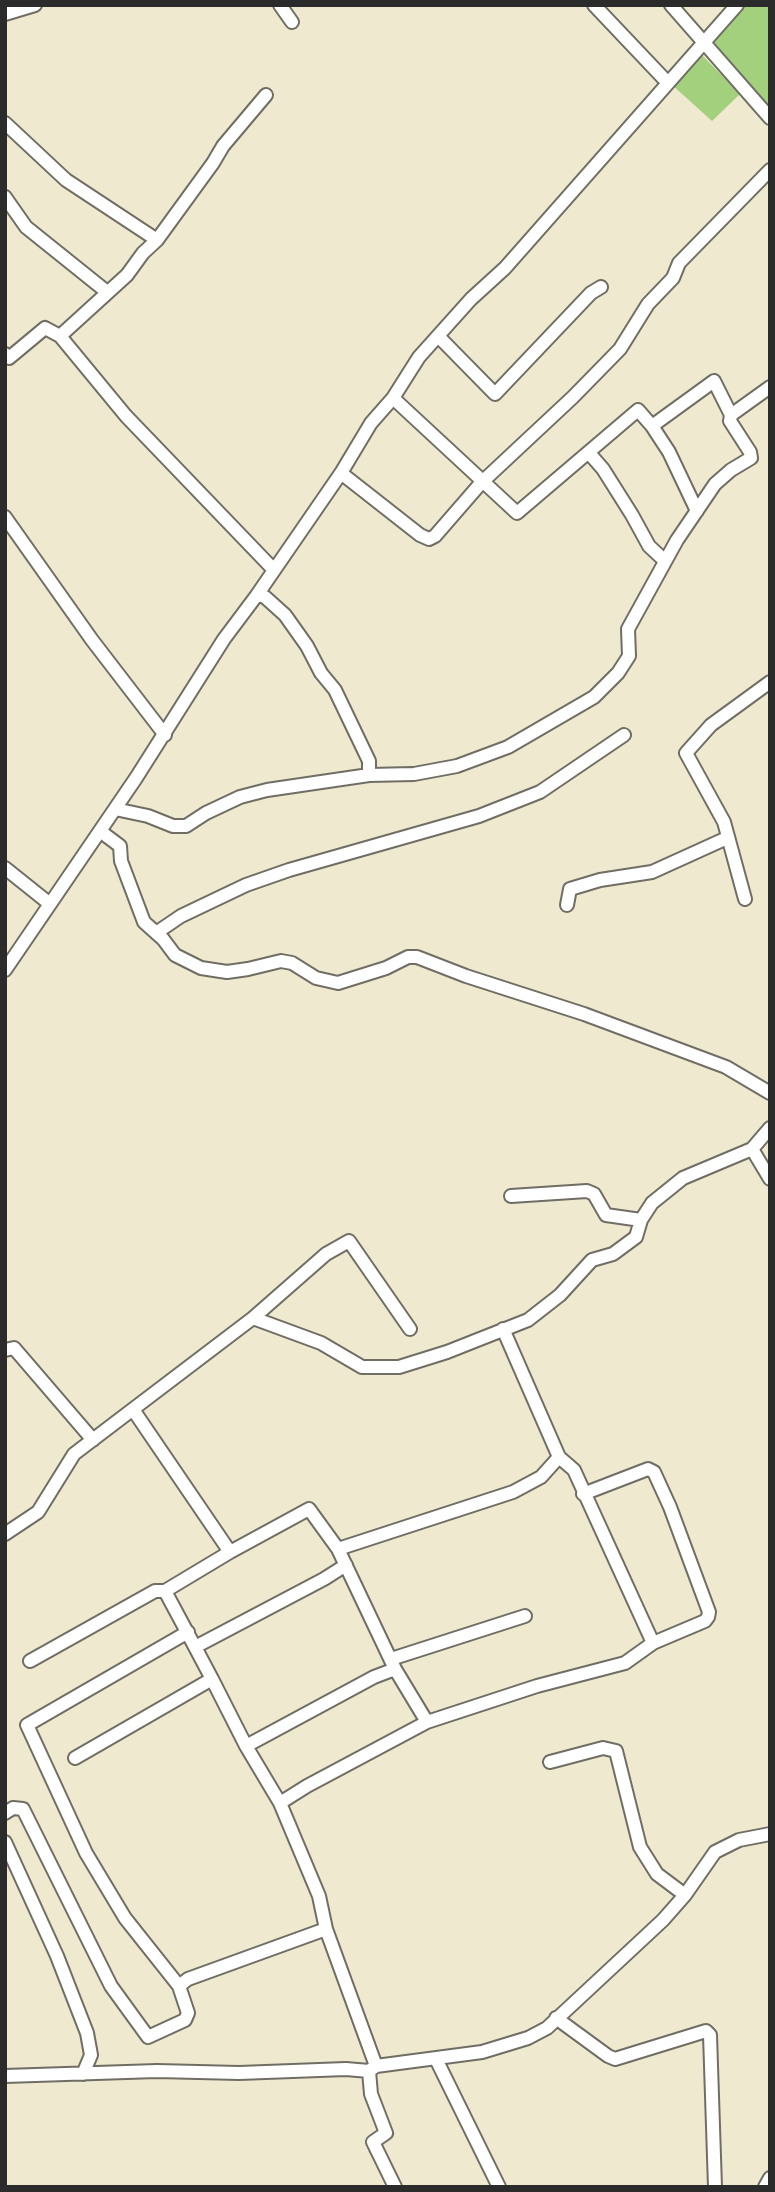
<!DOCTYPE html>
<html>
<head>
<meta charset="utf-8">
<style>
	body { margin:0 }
	#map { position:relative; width:775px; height:2192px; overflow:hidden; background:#efe9cf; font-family:Sriracha,sans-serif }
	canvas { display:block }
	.frame { position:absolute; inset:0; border:7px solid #2b2b2b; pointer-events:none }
</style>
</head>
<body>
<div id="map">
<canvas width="775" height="2192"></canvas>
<div class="frame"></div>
</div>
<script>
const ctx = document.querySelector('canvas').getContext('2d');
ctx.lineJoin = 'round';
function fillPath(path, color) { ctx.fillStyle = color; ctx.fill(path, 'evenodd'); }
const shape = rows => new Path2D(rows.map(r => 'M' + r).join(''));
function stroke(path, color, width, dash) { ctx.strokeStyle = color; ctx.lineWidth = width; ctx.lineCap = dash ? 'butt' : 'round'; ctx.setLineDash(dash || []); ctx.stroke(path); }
fillPath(shape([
	[740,5,770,5,770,113,734,76,730,63,714,42],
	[700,53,740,94,712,121,671,84]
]), '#a3d07d');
const minor = shape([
	[280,5,292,22],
	[594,5,667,82],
	[671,5,770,118],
	[5,14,35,5],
	[266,95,223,146,213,163,157,240,143,253,127,275,60,336,126,416,274,570],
	[5,123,66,180,157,240],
	[5,197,26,227,107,292],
	[438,336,495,394,591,293,601,287],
	[5,354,9,358,45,328,60,336],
	[393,398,517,513,638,410,652,426,714,381,731,415],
	[652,426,669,452,697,511],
	[589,453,603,469,632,515,649,546,665,561],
	[341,473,420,535,429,539,435,536,481,483,573,397,620,349,648,304,673,278,679,263,770,170],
	[5,517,92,640,165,735],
	[257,595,265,597,285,615,307,646,321,673,335,690,369,761,369,775],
	[115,809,148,816,173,826,186,826,206,813,240,797,267,790,369,775,414,774,457,766,508,747,594,697,618,673,629,656,628,629,677,540,715,484,731,470,751,458,750,452,730,421,731,415,770,387],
	[100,831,120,846,121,861,144,922,163,939,175,955,201,968,227,972,248,969,281,961,292,963,316,978,338,983,386,968,408,957,417,957,466,976,584,1014,726,1067,770,1093],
	[5,868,50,904],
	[745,899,724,822,686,753,711,725,770,682],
	[567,905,570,889,600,880,652,872,727,838],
	[156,933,181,916,246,885,289,870,479,816,540,792,624,735],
	[5,970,136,778,224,639,257,595,341,473,371,423,393,398,419,357,471,299,505,268,737,5],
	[752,1149,770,1179],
	[511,1196,587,1191,594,1194,606,1215,641,1220],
	[253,1318,326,1254,349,1241,410,1329],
	[503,1329,559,1457,574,1470,653,1643],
	[5,1350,14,1348,93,1440],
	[5,1534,38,1512,74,1454,253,1318,321,1343,362,1367,399,1367,447,1352,528,1320,560,1295,592,1260,613,1254,636,1237,641,1220,652,1203,683,1178,752,1149,770,1128],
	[338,1549,513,1492,541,1477,559,1457],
	[165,1591,230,1552],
	[195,1647,212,1679],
	[391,1659,525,1616],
	[30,1661,155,1591,165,1591,195,1647,324,1579,346,1565],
	[427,1722,537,1686,625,1663,653,1643,705,1621,708,1617,709,1612,670,1507,654,1472,648,1469,583,1494],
	[246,1746,374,1677,395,1669],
	[75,1758,212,1679,246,1746,280,1803,307,1786,427,1722,395,1669,338,1549,309,1509,230,1552,134,1411],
	[550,1762,603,1748,616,1751,640,1847,657,1874,685,1895],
	[5,1813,13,1808,23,1809,111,1986,148,2037,185,2020,188,2013,179,1986,188,1979,326,1929,319,1896,280,1803],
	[5,1842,57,1956,87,2033,91,2055,83,2074],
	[326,1929,376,2066],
	[179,1986,125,1918,86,1853,27,1725,188,1632],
	[556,2018,608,2056,615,2059,706,2031,710,2035,715,2187],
	[436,2059,499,2187],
	[369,2071,371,2094,386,2133,373,2142,395,2187],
	[5,2076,157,2071,239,2073,346,2069,369,2071,376,2066,482,2052,528,2038,547,2028,663,1920,685,1895,715,1852,739,1840,770,1834],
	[765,2187,770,2178]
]);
stroke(minor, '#706e64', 16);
stroke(minor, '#fff', 12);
</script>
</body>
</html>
